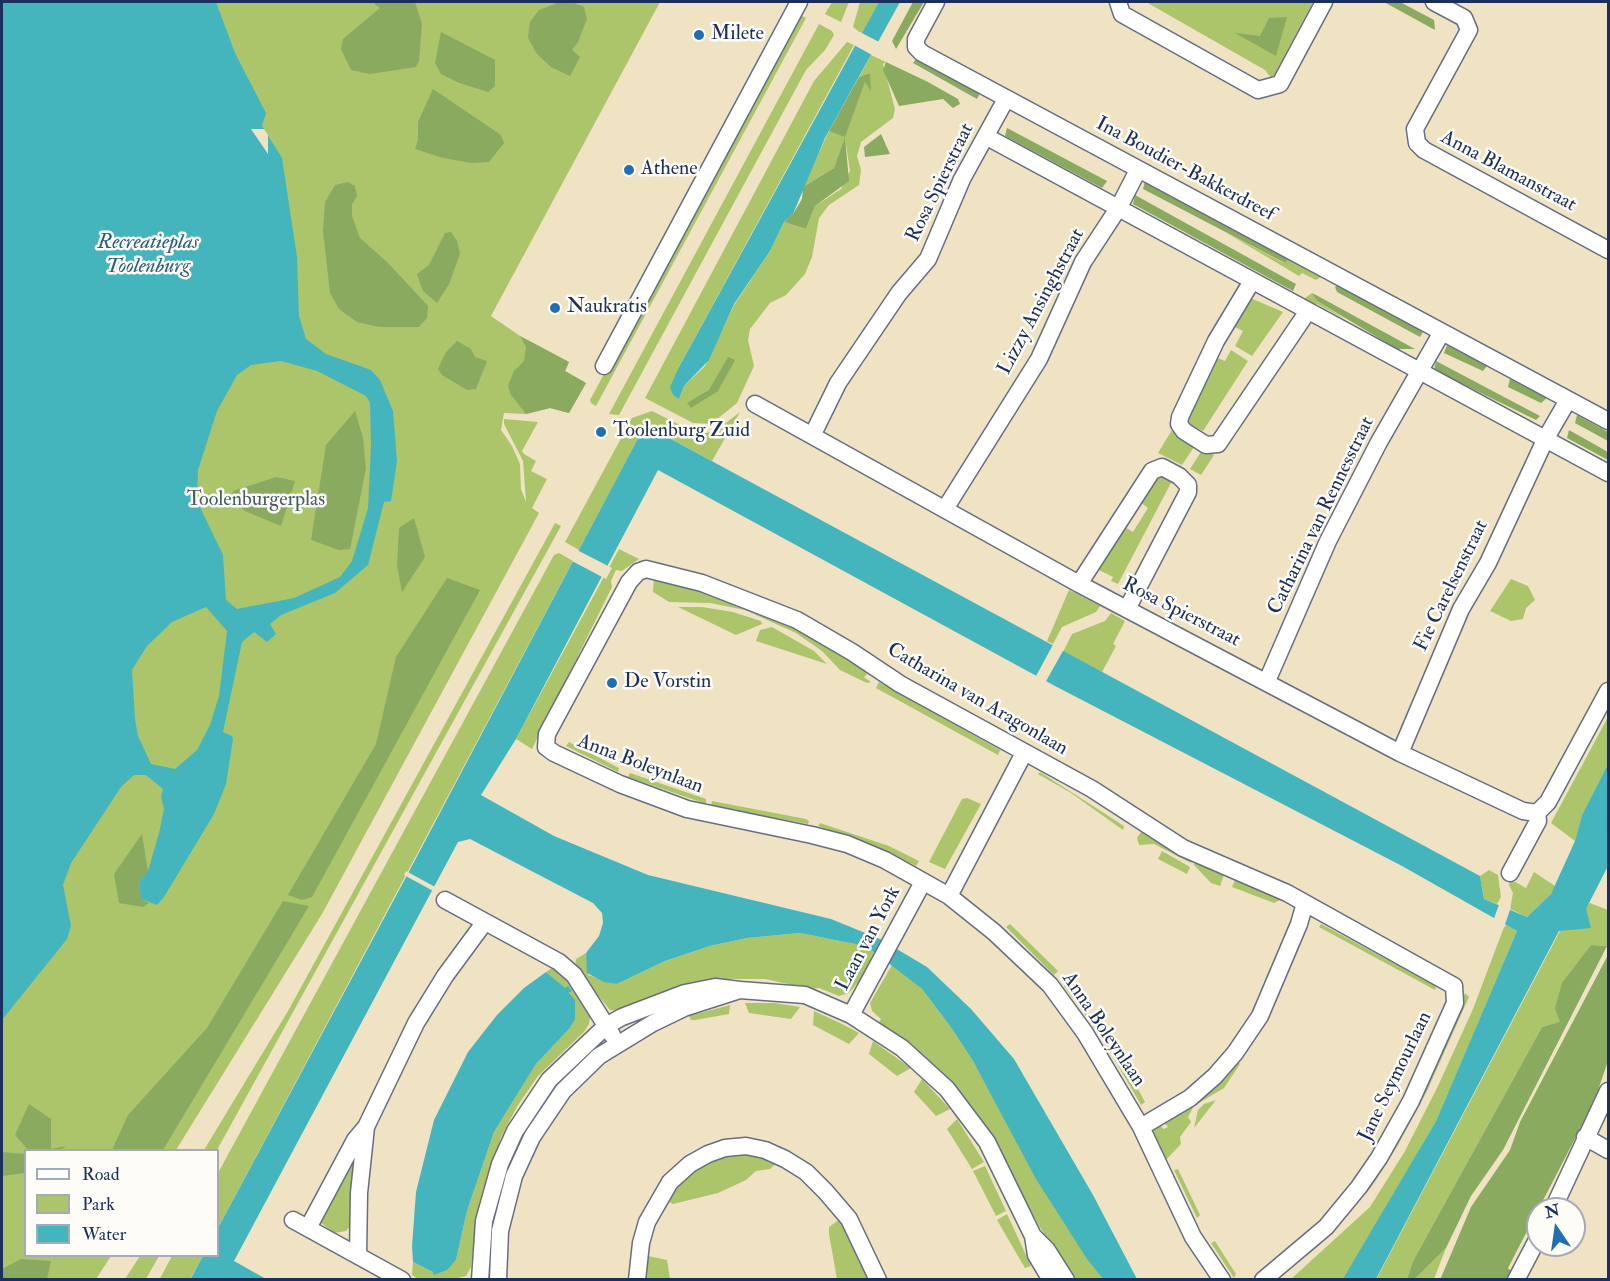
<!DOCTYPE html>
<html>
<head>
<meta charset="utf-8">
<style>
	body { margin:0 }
	#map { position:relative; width:1610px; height:1281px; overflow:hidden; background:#efe3c4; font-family:"IM FELL Double Pica",serif }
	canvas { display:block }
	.frame { position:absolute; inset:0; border:3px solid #1b2f5e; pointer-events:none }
	.legend { position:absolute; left:24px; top:1149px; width:195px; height:108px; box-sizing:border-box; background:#fdfcf7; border:2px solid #a3aaba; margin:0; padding:8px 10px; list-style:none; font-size:18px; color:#1b2f5e }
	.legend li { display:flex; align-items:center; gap:12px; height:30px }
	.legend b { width:30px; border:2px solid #a3aaba }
	.north { position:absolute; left:1526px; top:1197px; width:60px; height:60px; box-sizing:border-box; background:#fdfcf7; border:2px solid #a3aaba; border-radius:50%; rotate:347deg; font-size:16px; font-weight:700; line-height:24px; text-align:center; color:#1b2f5e }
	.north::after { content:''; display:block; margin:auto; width:21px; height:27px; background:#1f6fb2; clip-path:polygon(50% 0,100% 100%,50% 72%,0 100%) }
</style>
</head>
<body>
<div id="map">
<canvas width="1610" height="1281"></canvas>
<div class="frame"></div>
<ul class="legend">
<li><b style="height:8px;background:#fff"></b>Road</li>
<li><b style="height:16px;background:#acc56b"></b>Park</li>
<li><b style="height:16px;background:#45b5bd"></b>Water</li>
</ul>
<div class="north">N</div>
</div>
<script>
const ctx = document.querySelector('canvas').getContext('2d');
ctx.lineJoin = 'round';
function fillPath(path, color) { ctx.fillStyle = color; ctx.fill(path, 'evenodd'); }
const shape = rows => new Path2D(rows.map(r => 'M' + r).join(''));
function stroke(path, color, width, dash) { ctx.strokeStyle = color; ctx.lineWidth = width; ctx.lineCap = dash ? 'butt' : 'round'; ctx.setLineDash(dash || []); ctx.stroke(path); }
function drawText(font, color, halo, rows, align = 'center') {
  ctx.font = font + ' "IM FELL Double Pica",serif'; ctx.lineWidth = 5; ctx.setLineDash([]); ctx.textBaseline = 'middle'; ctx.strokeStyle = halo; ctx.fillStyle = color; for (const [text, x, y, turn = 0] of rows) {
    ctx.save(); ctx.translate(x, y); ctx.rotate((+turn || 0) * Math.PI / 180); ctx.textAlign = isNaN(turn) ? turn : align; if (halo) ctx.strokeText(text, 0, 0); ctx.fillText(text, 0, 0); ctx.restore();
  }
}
fillPath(shape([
	[2,2,660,2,491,316,520,336,569,362,565,371,586,383,569,413,550,408,526,414,504,413,501,430,512,446,520,464,521,489,526,502,523,461,504,424,504,419,538,422,522,451,524,454,536,461,531,471,547,479,532,508,539,513,322,914,176,1150,26,1150,26,1256,111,1256,96,1279,2,1279],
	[832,2,849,2,841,22,825,14],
	[860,2,879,2,862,34,853,27],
	[1146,2,1313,2,1272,79,1265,70],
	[797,13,806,18,596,406,591,403,590,400],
	[819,24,832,31,834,35,825,50,806,70,619,415,609,414],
	[847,42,854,45,679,367,679,399,684,386,705,366,734,305,770,251,784,222,806,229,815,206,841,189,850,171,845,138,834,168,803,187,829,131,845,136,865,81,870,89,870,73,859,77,871,55,886,62,883,64,895,109,893,118,861,142,857,156,861,170,859,185,829,205,819,218,812,257,805,274,786,295,770,303,750,329,748,340,754,366,737,403,711,424,693,423,645,398,814,81],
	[1225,232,1284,263,1288,259,1326,274,1316,280,1302,273,1299,276],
	[1312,293,1317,301,1347,320,1317,304,1311,306,1302,300],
	[1248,297,1283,312,1252,356,1235,346,1243,331,1233,326],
	[1231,350,1248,361,1203,431,1190,424,1188,417,1215,357,1225,361],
	[652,411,690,430,704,433,714,432,740,412,712,461,645,425,579,550,565,542,632,418],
	[1172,430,1196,444,1182,465,1158,453],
	[1204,447,1214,455,1201,475,1190,469],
	[1157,475,1174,477,1118,584,1111,581,1113,577,1097,569,1123,526,1133,532,1148,508,1140,502],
	[555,523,561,526,217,1150,204,1150,288,1011],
	[619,549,639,559,622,571,616,570,611,581,612,587,532,749,516,739],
	[559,553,573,561,218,1228,218,1173,554,555],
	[654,577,727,596,793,625,876,674,874,677,867,674,864,677,871,682,867,683,840,670,822,651,796,633,745,610,710,603,669,602,653,592],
	[1511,579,1528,586,1535,600,1526,608,1523,619,1511,621,1490,611],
	[1069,590,1100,606,1096,612,1062,627,1053,644,1047,641],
	[678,607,702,607,733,612,761,621,762,624,736,635],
	[1111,613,1125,621,1113,644,1116,646,1102,672,1063,652,1072,634,1105,621],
	[772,627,814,651,827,664,756,641,760,630],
	[879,682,1000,750,998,755,876,688],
	[1608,717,1608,764,1582,815,1575,841,1551,823],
	[569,742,619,768,618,772,566,746],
	[1040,772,1124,826,1123,830,1071,793,1038,774],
	[630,773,706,799,706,804,628,777],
	[967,798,981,804,945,869,929,862,962,799],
	[712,801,806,819,809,821,808,824,711,806],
	[820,823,889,846,919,861,916,866,888,852,818,826],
	[1141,832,1167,848,1192,860,1191,863,1154,844,1139,845,1137,838],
	[1162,851,1190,867,1187,874,1158,859],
	[1195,861,1224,875,1220,886,1211,883,1194,865],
	[1489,870,1498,875,1501,897,1497,904,1484,899,1480,876],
	[1534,872,1555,886,1551,894,1527,917,1510,909,1513,893,1509,885,1510,879,1526,888],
	[1235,880,1270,892,1282,899,1274,903,1232,887],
	[1590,903,1608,910,1607,946,1591,945,1560,1023,1542,1027,1413,1261,1407,1279,1376,1280,1560,931],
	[1010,924,1058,971,1054,975,1006,927],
	[1321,924,1436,986,1435,990,1319,927],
	[1507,925,1517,931,1436,1121,1347,1274,1343,1279,1290,1280,1370,1207,1405,1151,1438,1086,1473,1009,1504,927],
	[800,933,860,945,874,952,861,979,849,993,839,996,819,988,811,989,765,979,723,979,675,989,622,1011,610,1010,575,968,576,959,586,953,588,975,617,984,665,961,710,946,747,938],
	[892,965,922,989,950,1026,973,1061,1063,1221,1103,1279,1072,1279,1038,1224,988,1131,969,1104,939,1070,879,1022,881,1019,872,1011,870,1003],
	[552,968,563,973,589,1008,587,1010,590,1018,589,1024,584,1032,538,1076,518,1105,501,1137,477,1215,471,1267,466,1276,454,1279,420,1280,412,1275,413,1262,433,1272,439,1272,456,1260,467,1211,494,1132,536,1064,569,1029,569,993,572,991,565,989,546,972],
	[1068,982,1123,1061,1145,1102,1141,1105,1102,1038,1064,986],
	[1465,993,1469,997,1427,1091,1398,1145,1372,1186,1317,1247,1278,1279,1271,1280,1320,1238,1439,1053],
	[745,1003,774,1003,800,1007,791,1019,749,1013],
	[730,1005,729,1014,695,1020,691,1020,689,1016],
	[814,1011,840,1023,859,1033,849,1044,813,1025],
	[873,1041,891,1054,911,1068,897,1076,869,1054],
	[1236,1061,1240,1064,1224,1088,1194,1106,1188,1117,1191,1122,1180,1137,1181,1144,1164,1162,1151,1133,1158,1124,1164,1129,1168,1127,1163,1121],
	[922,1079,950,1109,936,1116,914,1092],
	[1216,1100,1194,1128,1198,1110,1204,1104],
	[957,1119,984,1162,972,1169,947,1129],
	[759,1154,778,1162,770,1169,756,1171,746,1180,718,1193,673,1204,665,1200,685,1176,722,1155],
	[349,1158,357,1161,351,1225,346,1231,334,1233,320,1222],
	[985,1166,1006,1211,996,1216,973,1171],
	[1178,1169,1200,1215,1197,1218,1174,1170],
	[1007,1214,1031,1266,1025,1268,997,1220],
	[840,1219,874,1279,837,1279,829,1234,829,1227],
	[1215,1241,1236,1274,1234,1278,1211,1243],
	[1446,1248,1434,1279,1415,1279],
	[140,1256,159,1256,146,1279,125,1279],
	[172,1256,203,1256,190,1279,159,1280],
	[648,1256,667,1260,670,1279,643,1279]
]), '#acc56b');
fillPath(shape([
	[372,2,415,2,422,24,419,61,416,67,370,74,351,70,341,49,343,39,380,8],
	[560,2,572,2,584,7,587,19,578,42,572,50,580,57,570,76,551,67,537,54,528,38,530,22,539,10],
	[913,2,924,2,896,49,892,41],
	[1384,2,1400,2,1434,20,1435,30],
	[1287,17,1276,56,1235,33,1260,36,1269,18],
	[441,32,495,60,495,86,488,92,459,83,441,74,435,63],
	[917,58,980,93,977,99,913,63],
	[886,62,928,82,958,99,960,104,953,108,943,99,899,106,883,70],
	[870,73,871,91,865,82,845,137,849,181,815,206,806,229,784,222,793,214,802,199,803,187,834,168,845,137,829,131,859,77],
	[433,89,501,135,504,143,489,162,472,163,443,158,415,149,418,140,418,122],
	[1007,128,1107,181,1102,188,1005,136],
	[881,134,890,154,865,157,864,147],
	[1145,181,1288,259,1285,263,1143,189],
	[348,182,355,186,357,196,352,204,352,216,360,238,388,263,428,306,427,318,419,327,379,327,357,322,339,309,330,293,323,231,325,202,335,185],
	[1135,195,1296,284,1293,291,1133,204],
	[451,232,457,241,460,254,449,284,437,303,423,291,417,274,429,265,445,233],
	[1339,284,1423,332,1420,337,1337,292,1335,287],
	[1312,293,1316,295,1415,349,1397,349,1317,301],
	[520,336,569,362,565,371,586,383,569,413,550,408,526,414,511,395,508,386,514,371,524,361,526,347],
	[457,341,471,349,475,357,487,361,476,389,467,390,442,375,438,369,446,352],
	[1447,345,1487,366,1483,371,1444,353],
	[728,357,735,360,718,391,691,408,687,403,709,390],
	[1436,361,1540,416,1536,420,1434,370],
	[1510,379,1547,398,1541,403,1508,387],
	[355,411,363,438,366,468,350,549,339,550,311,540,326,445],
	[1577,415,1608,432,1608,441,1575,423],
	[1569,430,1608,452,1608,460,1567,438],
	[276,477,295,481,281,526,245,511,231,500,233,491],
	[414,518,425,557,402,592,397,565,399,528],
	[447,578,480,590,312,897,302,900,288,895,376,744,396,657],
	[142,834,148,871,139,882,141,899,149,903,143,907,119,903,114,874],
	[283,901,309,906,163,1150,112,1150,128,1115,207,1028],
	[1591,945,1607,946,1503,1150,1471,1196,1446,1248,1415,1279,1407,1279,1413,1261,1542,1027,1560,1022,1555,1008,1562,983],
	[1608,955,1608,1061,1594,1102,1508,1268,1512,1272,1510,1279,1440,1280,1471,1207,1510,1150,1520,1122],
	[29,1104,51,1119,51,1149,66,1146,61,1150,28,1150,15,1135],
	[2,1152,25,1154,25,1173,2,1176],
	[21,1259,51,1261,47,1279,2,1279,2,1269]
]), '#89aa5f');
fillPath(shape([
	[2,2,216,2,235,53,266,113,262,126,282,158,297,257,299,316,306,339,326,354,371,370,380,380,393,411,397,461,391,501,384,502,368,565,335,593,281,615,270,624,276,634,267,642,254,632,242,642,223,732,232,736,233,739,226,784,214,814,164,897,157,905,141,899,139,882,148,871,159,833,164,809,161,797,163,789,146,775,134,775,121,787,71,863,63,885,71,926,67,939,2,1020],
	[281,361,317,371,366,396,370,403,371,446,368,508,352,561,340,577,294,598,237,609,226,600,223,555,197,501,198,470,217,411,237,375,251,365],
	[206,607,227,631,219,696,210,725,197,750,175,769,151,764,138,736,135,719,132,670,147,646,172,622],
	[879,2,900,2,825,138,793,214,784,222,770,251,734,304,709,360,684,386,679,399,673,395,670,387,679,367],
	[645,425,1480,876,1484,899,1527,917,1551,894,1575,841,1582,815,1608,764,1608,866,1586,909,1591,928,1559,931,1376,1279,1343,1279,1436,1121,1517,931,1402,866,1055,686,658,470,516,739,481,795,554,836,648,875,831,919,880,939,927,967,971,1009,1014,1059,1093,1195,1137,1279,1103,1279,1087,1259,1036,1179,973,1061,950,1026,922,989,874,952,860,945,800,933,747,938,710,946,665,961,617,984,604,982,587,973,586,953,599,936,603,923,602,913,593,903,470,839,458,842,234,1261,266,1279,190,1280,203,1256,218,1256,218,1228,405,879],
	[546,972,565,988,568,986,572,991,569,993,575,1000,575,1019,569,1029,536,1064,494,1132,467,1211,456,1260,447,1270,434,1275,433,1272,413,1262,412,1246,416,1192,434,1120,468,1052,497,1015,524,988]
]), '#45b5bd');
fillPath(shape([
	[860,32,881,43,874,56,852,44],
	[251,129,264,129,268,135,268,154],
	[577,550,612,568,606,579,572,561],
	[1055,641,1064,649,1045,683,1035,678],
	[406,871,437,888,435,892,404,875],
	[1500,902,1511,907,1504,927,1493,921]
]), '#efe3c4');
const minor = shape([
	[936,2,916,39,916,47,922,53,1608,421],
	[1118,2,1122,14,1258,90,1280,84,1324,2],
	[1434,2,1464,18,1469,30,1415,129,1417,143,1424,150,1608,250],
	[987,137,1608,473],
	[1252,281,1216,341,1180,417,1179,424,1184,431,1206,445,1218,444,1308,311],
	[604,366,799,2],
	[755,404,1079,584,1400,753,1523,811,1537,813],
	[813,434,838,383,899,293,928,259,962,179,1006,99],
	[945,509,1039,359,1083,262,1119,207,1138,170],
	[1079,584,1152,471,1162,467,1179,476,1188,485,1188,492,1127,609],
	[1267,681,1328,541,1379,442,1442,332],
	[1400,753,1461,609,1488,563,1546,438,1568,400],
	[1537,813,1548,802,1608,691],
	[1510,873,1538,821,1537,813],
	[949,896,1024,753],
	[445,900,559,962,574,975,612,1035],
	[740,990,805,995,851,1015,902,1048,947,1089,987,1142,1033,1236,1036,1255,1051,1280],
	[851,1015,923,882],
	[1141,1127,1190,1098,1215,1076,1235,1053,1260,1016,1299,924,1305,903],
	[1585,1137,1608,1150],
	[1553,1209,1608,1091],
	[293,1220,402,1280],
	[308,1228,355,1140,366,1127],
	[1033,1236,1047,1250,1066,1280],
	[358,1256,359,1193,366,1127,416,1023,445,976,484,923],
	[480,1280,484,1221,500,1164,515,1131,549,1080,606,1026,622,1017,685,993,715,987,740,990,684,1008,653,1023,599,1056,563,1091,532,1137,514,1176,500,1231,498,1280],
	[637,1280,641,1243,647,1222,670,1182,690,1164,708,1154,725,1148,746,1146,765,1150,785,1159,806,1172,826,1192,849,1219,878,1280],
	[1222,1280,1193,1237,1141,1127,1085,1033,1050,985,994,932,949,896,885,860,847,844,812,835,687,809,620,784,554,753,546,747,547,734,629,582,638,572,646,569,702,583,797,620,852,652,900,684,1092,789,1183,848,1287,893,1454,986,1455,1003,1411,1101,1379,1158,1359,1187,1326,1227,1263,1280],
	[1516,1280,1538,1238]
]);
stroke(minor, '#656e82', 19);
stroke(minor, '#fff', 16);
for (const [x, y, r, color] of [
	[699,35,6,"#1f6fb2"],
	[629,170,6,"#1f6fb2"],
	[555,308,6,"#1f6fb2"],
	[601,432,6,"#1f6fb2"],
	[612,683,6,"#1f6fb2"]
]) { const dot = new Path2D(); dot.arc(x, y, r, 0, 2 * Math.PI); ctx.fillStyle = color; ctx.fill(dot); stroke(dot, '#fdfcf7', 2); }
drawText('20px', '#1b2f5e', '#fdfcf7', [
	["Milete",711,35],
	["Athene",641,170],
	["Naukratis",567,308],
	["Toolenburg Zuid",613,432],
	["De Vorstin",624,683]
], 'left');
drawText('20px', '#1b2f5e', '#fdfcf7', [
	["Ina Boudier-Bakkerdreef",1185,170,28],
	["Anna Blamanstraat",1508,172,28],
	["Rosa Spierstraat",941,183,-64],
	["Lizzy Ansinghstraat",1042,302,-62],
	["Catharina van Rennesstraat",1322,516,-64],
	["Fie Carelsenstraat",1452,586,-64],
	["Rosa Spierstraat",1181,613,27],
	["Catharina van Aragonlaan",977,700,30],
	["Anna Boleynlaan",640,765,21],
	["Laan van York",869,939,-62],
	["Anna Boleynlaan",1103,1030,56],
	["Jane Seymourlaan",1396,1077,-64]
]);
drawText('20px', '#465c62', '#fdfcf7', [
	["Toolenburgerplas",256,501]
]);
drawText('italic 21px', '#2a5e7f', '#fdfcf7', [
	["Recreatieplas",148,243],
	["Toolenburg",148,267]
]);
</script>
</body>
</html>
